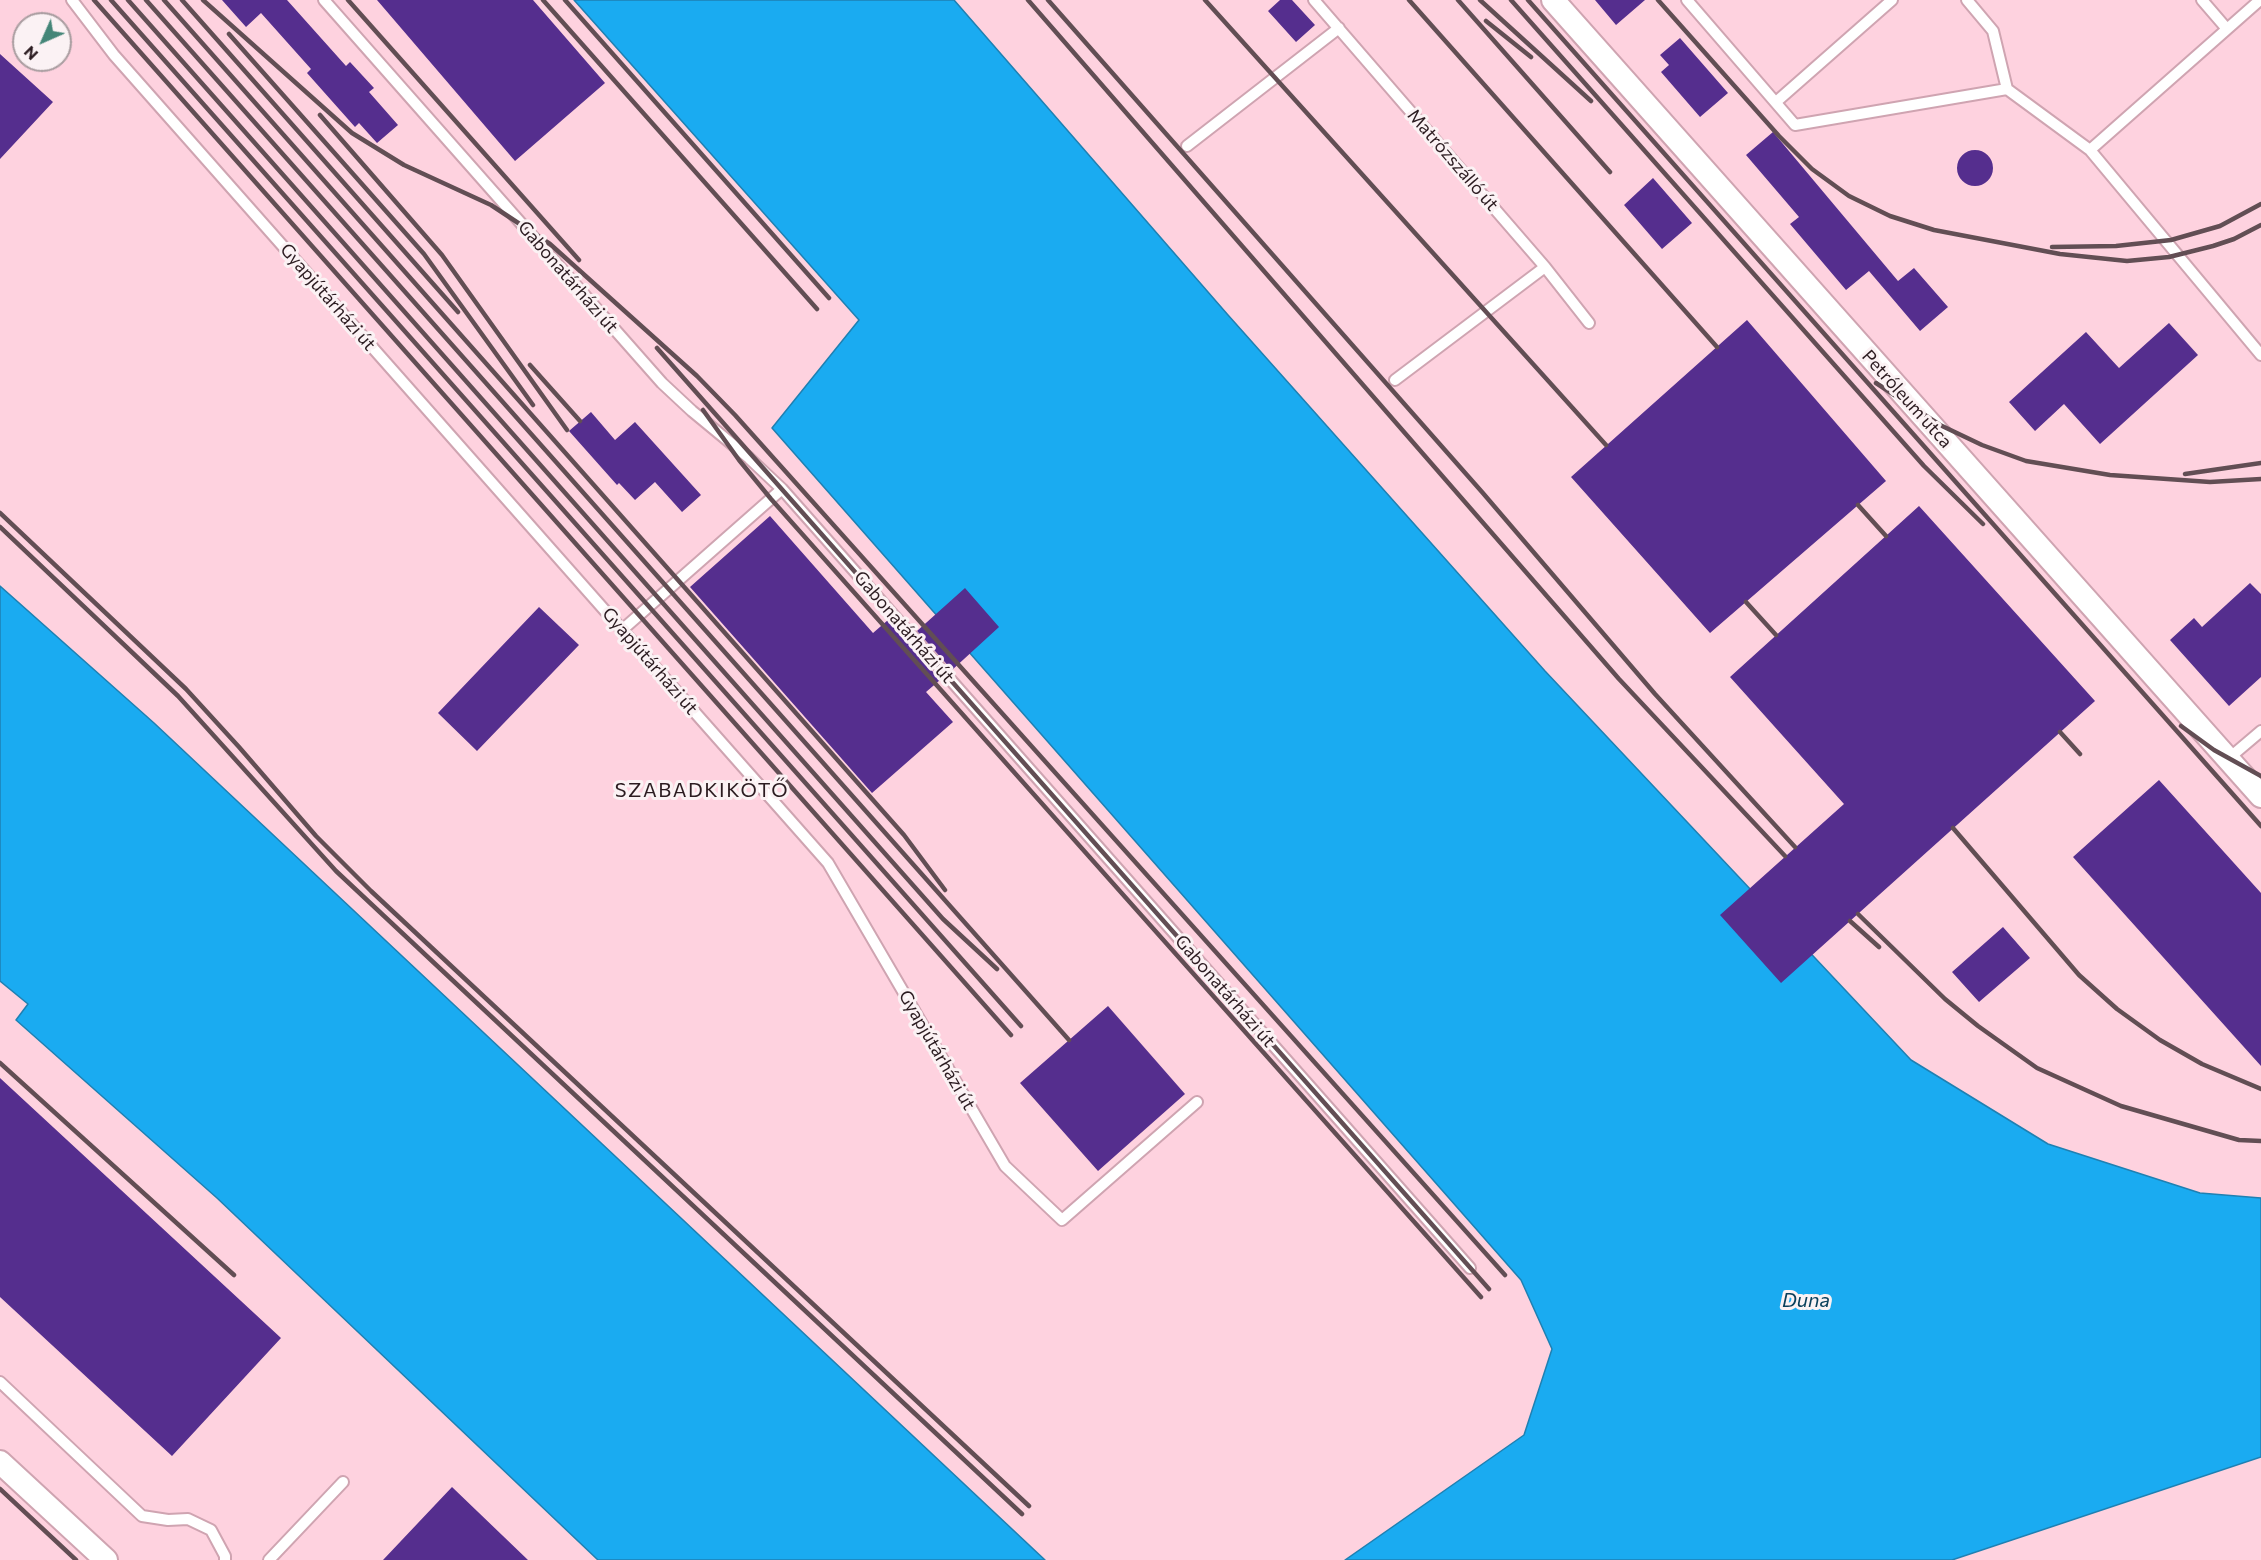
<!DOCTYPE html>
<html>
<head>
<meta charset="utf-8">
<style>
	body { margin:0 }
	#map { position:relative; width:2261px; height:1560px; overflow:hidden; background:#fbdfe7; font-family:Commissioner,sans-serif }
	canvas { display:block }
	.north { position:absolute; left:12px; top:12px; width:60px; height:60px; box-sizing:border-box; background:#fbf2f4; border:2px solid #a89c9f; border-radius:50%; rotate:225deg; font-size:16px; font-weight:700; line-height:24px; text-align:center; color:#2b1b20 }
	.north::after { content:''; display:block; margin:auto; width:21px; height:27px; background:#448678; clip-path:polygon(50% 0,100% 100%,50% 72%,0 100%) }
</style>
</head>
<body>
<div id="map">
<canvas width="2261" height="1560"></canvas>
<div class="north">N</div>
</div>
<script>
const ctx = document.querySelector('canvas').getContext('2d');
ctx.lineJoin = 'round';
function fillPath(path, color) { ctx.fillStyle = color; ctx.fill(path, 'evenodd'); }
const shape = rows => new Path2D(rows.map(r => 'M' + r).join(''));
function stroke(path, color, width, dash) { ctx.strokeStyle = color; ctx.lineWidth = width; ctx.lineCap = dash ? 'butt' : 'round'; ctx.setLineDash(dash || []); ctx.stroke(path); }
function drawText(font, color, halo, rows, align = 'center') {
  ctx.font = font + ' Commissioner,sans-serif'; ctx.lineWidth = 6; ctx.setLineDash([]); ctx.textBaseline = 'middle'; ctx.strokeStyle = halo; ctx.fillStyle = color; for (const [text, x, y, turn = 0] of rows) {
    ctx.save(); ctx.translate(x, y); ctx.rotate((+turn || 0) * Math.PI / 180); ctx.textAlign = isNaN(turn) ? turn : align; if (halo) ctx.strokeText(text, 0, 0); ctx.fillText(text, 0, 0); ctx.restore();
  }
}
fillPath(shape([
	[0,0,574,0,859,320,773,428,1521,1279,1552,1349,1524,1435,1345,1560,1045,1560,154,723,0,586],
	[24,24,60,24,60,60,24,60],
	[954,0,2261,0,2261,1198,2200,1193,2048,1144,1911,1060,1545,671,1228,315],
	[0,981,28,1004,16,1021,217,1198,598,1560,0,1560],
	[2261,1457,2261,1560,1952,1560]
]), '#fed2df');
const water = shape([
	[574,0,954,0,1228,315,1545,671,1911,1060,2048,1144,2200,1193,2261,1198,2261,1457,1952,1560,1345,1560,1524,1435,1552,1349,1521,1280,772,428,859,320,574,0],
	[0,586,154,723,1045,1560,598,1560,217,1198,16,1020,28,1004,0,981,0,586]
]);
fillPath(water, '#1aabf1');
stroke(water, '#1f80b2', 1.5);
fillPath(shape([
	[222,0,287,0,346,66,350,62,374,88,369,92,398,125,377,143,359,123,355,127,307,73,311,69,261,13,246,27],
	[377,0,533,0,605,83,515,161],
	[1280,0,1292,0,1315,25,1296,42,1268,11],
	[1595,0,1645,0,1616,25],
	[1680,38,1728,93,1700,117,1661,72,1669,65,1660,55],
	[0,54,53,102,0,159],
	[1773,132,1898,281,1914,268,1948,307,1920,331,1869,271,1846,290,1790,224,1799,217,1746,155],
	'1957 168a18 18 0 1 1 36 0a18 18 0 1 1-36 0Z',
	[1653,178,1692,223,1662,249,1624,205],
	[1747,320,1886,481,1710,633,1571,477],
	[2169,323,2198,355,2100,444,2064,404,2035,431,2009,402,2086,332,2119,368],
	[591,412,615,440,635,422,701,495,682,512,655,482,635,500,619,483,617,485,569,431],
	[1919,506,2095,701,1781,983,1720,915,1844,804,1730,677],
	[770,516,873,633,888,620,940,680,926,692,953,722,872,793,690,587],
	[2250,583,2261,594,2261,677,2229,706,2170,640,2194,618,2202,627],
	[965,588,999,627,952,670,917,631],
	[539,607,579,645,477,751,438,713],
	[2159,780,2261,893,2261,1066,2073,857],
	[2003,927,2030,958,1979,1002,1952,972],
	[1108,1006,1185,1094,1098,1171,1020,1083],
	[0,1078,281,1338,172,1456,0,1297],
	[452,1487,528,1560,383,1560]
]), '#552e8e');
const service = shape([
	[72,0,114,55,828,863,1005,1166,1062,1220,1197,1102],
	[324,0,662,383,692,411,749,458,782,489,1470,1268],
	[1314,0,1545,267,1589,323],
	[1687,0,1795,125,2007,89,2090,150,2261,355],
	[1967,0,1993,31,2007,89],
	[2202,0,2227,29],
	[1776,102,1892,0],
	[1187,146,1339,28],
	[2090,150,2260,0],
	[1395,380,1545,267],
	[622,630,782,489],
	[2228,759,2261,731],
	[0,1382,142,1516,168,1520,188,1519,211,1530,225,1556,225,1560],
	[269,1560,343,1482]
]);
const minor = shape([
	[1553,0,2261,796],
	[0,1462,106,1560]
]);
stroke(service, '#cfa4b1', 14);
stroke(minor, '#cfa4b1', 26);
stroke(service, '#fff', 10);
stroke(minor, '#fff', 22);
stroke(shape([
	[94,0,1011,1035],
	[111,0,1021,1026],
	[128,0,943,919,997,969],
	[146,0,1069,1040],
	[164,0,904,835,945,890],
	[182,0,458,312],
	[203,0,352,133,404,165,491,205,550,244,697,376,735,415,1505,1275],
	[348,0,579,260],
	[543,0,817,309],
	[565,0,829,298],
	[1028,0,1619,679,1785,856],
	[1048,0,1482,492,1655,694,1795,847],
	[1205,0,1606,445],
	[1409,0,1717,347],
	[1458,0,1610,172],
	[1480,0,1591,101],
	[1511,0,1924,466,1983,524],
	[1528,0,2261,826],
	[1658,0,1779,136,1812,169,1849,196,1890,216,1934,230,2060,254,2127,261,2169,257,2213,246,2234,239,2261,225],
	[1486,21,1531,57],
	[229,34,424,254,533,405],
	[320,115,442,255,567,430],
	[2052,247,2116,246,2171,240,2220,226,2261,204],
	[657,348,1489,1289],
	[530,365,580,421],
	[1876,383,1940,425,1982,445,2026,461,2110,475,2210,482,2261,479],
	[703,410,739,460,771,499,1481,1297],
	[2185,474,2261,463],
	[1858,505,1886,536],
	[0,513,186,689,239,747,316,836,371,891,1029,1506],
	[0,527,178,696,336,871,1022,1514],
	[1746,602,1776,635],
	[2181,726,2214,750,2261,776],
	[2060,732,2080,754],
	[1953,828,2079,975,2117,1009,2160,1040,2202,1064,2261,1089],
	[1858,914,1945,999,1978,1026,2037,1068,2121,1106,2239,1140,2261,1141],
	[1850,921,1879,947],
	[0,1063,234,1275],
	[0,1489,76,1560]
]), '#624e54', 4.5);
drawText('18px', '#2b1b20', '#fbf2f4', [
	["Matrózszálló út",1453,160,49],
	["Gabonatárházi út",568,277,49],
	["Gyapjútárházi út",328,297,49],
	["Petróleum utca",1907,399,48],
	["Gabonatárházi út",904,627,49],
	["Gyapjútárházi út",650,661,49],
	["Gabonatárházi út",1225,991,49],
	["Gyapjútárházi út",937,1050,60]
]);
ctx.letterSpacing = '1.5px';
drawText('20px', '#2b1b20', '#fbf2f4', [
	["SZABADKIKÖTŐ",702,790]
]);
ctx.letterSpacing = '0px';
drawText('italic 20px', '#0a405c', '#fbf2f4', [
	["Duna",1806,1300]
]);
</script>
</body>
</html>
